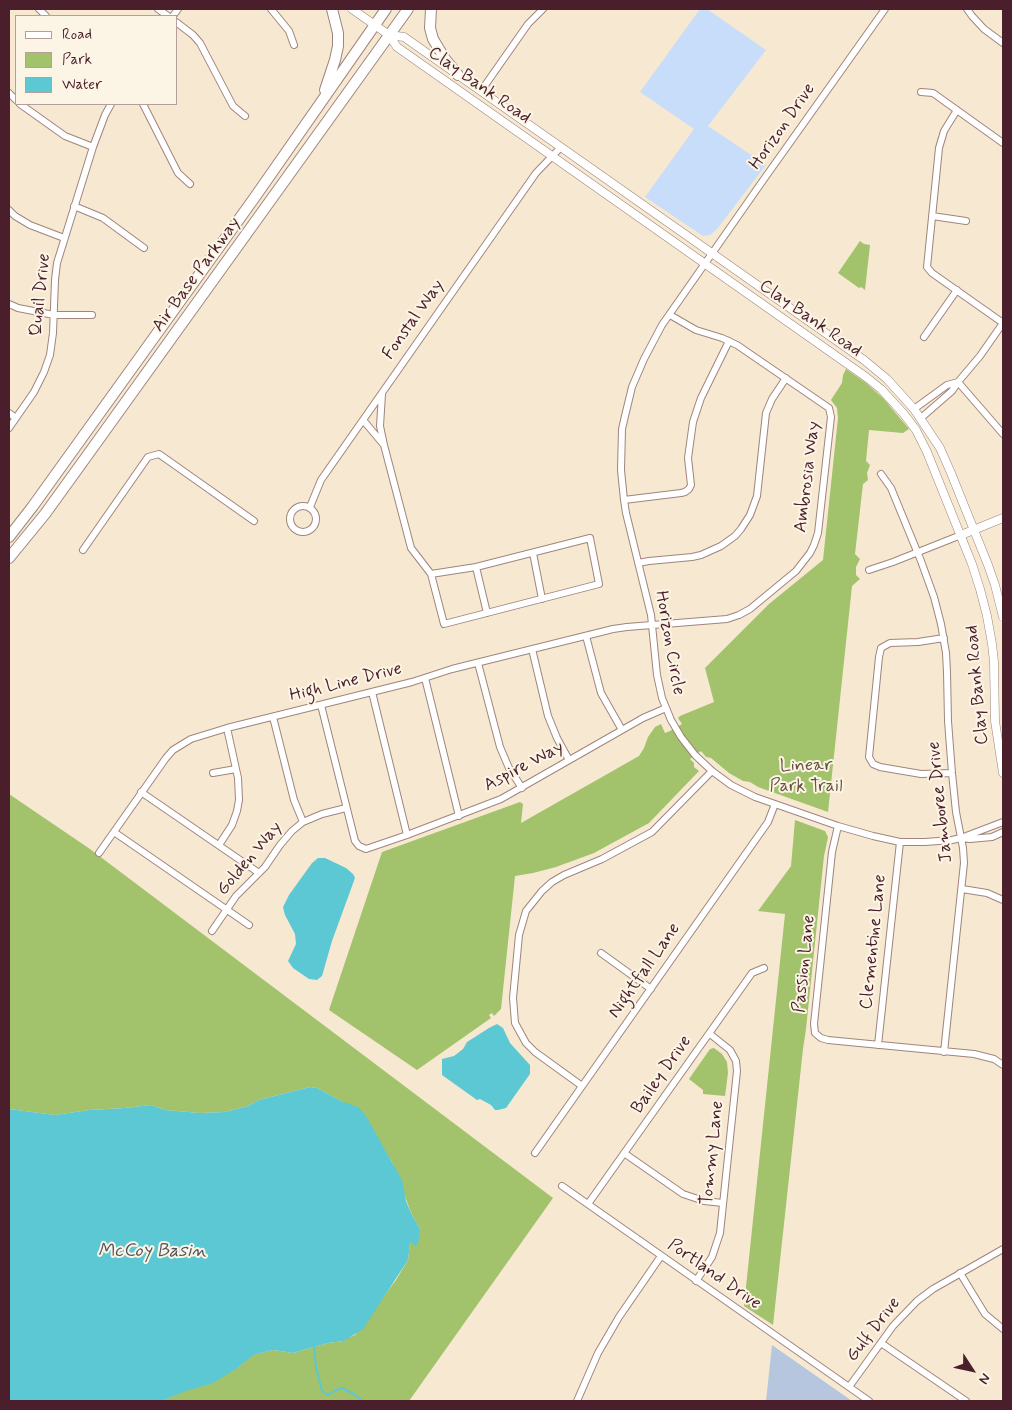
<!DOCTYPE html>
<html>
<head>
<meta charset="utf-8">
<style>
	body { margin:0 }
	#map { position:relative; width:1012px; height:1410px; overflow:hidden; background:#f7e9d1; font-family:Mynerve,sans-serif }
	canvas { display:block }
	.frame { position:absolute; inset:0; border:10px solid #4a1f2b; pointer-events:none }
	.legend { position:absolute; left:15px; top:15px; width:162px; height:90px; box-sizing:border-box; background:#fcf5e5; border:1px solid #b59f9b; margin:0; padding:6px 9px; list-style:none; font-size:15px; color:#4a1f2b }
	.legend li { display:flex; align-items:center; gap:10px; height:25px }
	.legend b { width:25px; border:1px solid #b59f9b }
	.north { position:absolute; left:947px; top:1345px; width:50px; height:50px; -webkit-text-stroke:4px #fcf5e5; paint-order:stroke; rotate:125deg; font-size:14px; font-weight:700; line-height:20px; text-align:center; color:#4a1f2b }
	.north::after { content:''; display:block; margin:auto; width:18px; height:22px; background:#4a1f2b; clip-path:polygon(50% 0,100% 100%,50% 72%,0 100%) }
</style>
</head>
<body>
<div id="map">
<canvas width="1012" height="1410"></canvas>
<div class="frame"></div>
<ul class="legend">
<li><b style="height:6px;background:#fff"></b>Road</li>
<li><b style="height:14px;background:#a2c26b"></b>Park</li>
<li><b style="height:14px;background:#5bc8d3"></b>Water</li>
</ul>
<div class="north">N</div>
</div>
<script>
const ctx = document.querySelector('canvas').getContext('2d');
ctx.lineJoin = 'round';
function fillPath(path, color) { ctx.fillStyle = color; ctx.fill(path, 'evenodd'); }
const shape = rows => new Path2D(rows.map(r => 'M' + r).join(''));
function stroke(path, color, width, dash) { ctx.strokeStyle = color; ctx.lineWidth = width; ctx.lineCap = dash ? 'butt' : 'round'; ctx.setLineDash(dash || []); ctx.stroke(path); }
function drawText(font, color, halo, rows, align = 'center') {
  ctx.font = font + ' Mynerve,sans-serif'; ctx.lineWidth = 4; ctx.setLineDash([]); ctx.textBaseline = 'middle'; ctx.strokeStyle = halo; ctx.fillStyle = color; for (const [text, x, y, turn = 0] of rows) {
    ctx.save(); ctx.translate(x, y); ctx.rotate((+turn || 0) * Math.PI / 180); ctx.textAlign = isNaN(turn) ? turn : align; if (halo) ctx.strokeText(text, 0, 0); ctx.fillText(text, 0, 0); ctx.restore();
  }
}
fillPath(shape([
	[700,9,707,9,766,50,708,126,766,165,717,229,710,235,703,236,645,197,694,129,640,92]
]), '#c8ddf9');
fillPath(shape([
	[772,1345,852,1401,766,1401]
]), '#b6c6de');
fillPath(shape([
	[860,241,864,244,870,245,865,290,861,287,859,288,838,273],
	[846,369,866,383,883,398,909,429,903,433,869,430,866,461,870,465,867,473,868,480,863,484,855,554,860,559,856,567,856,575,860,579,852,586,828,812,758,787,750,782,743,781,729,773,711,758,706,757,701,751,690,759,694,763,694,767,699,771,649,823,594,853,556,867,533,873,515,876,501,1009,494,1016,492,1013,489,1015,491,1018,417,1070,329,1010,382,852,520,802,523,804,521,823,639,756,644,748,648,737,655,727,661,724,665,733,670,731,682,724,678,718,680,716,714,702,705,668,769,604,823,560,838,418,837,408,831,400,842,383,843,375],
	[9,794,90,849,553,1198,409,1401,161,1401,239,1367,252,1355,273,1350,293,1353,328,1343,344,1341,347,1338,355,1335,396,1280,408,1260,410,1243,420,1229,412,1215,392,1162,381,1144,341,1101,317,1088,310,1087,259,1100,248,1106,225,1112,200,1113,165,1110,151,1105,125,1108,89,1110,55,1115,9,1109],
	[795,820,825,831,828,837,824,856,806,1029,803,1049,773,1325,744,1306,785,914,758,911,791,866],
	[714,1048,722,1054,727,1062,728,1073,725,1096,703,1094,703,1090,689,1079,710,1049]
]), '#a2c26b');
fillPath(shape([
	[318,858,325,858,346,868,353,874,355,878,332,941,322,976,317,980,309,979,293,968,288,961,296,944,295,934,285,915,283,907,289,895,312,863],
	[497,1024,503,1028,510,1043,530,1065,530,1074,506,1108,498,1110,495,1110,491,1105,480,1099,477,1100,442,1075,442,1059,454,1056,463,1049,467,1042,489,1028],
	[310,1087,317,1088,341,1101,358,1107,366,1116,402,1180,406,1201,412,1215,420,1229,418,1245,414,1246,412,1242,410,1243,408,1260,363,1329,344,1341,328,1343,293,1353,273,1350,253,1355,239,1367,213,1383,186,1391,161,1401,9,1401,9,1109,55,1115,89,1110,125,1108,151,1105,165,1110,200,1113,225,1112,248,1106,259,1100]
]), '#5bc8d3');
stroke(shape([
	[314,1347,316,1367,322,1391,328,1395,336,1390,342,1388,354,1394,362,1401]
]), '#5bc8d3', 2);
const minor = shape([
	[39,9,46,16],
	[158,9,168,16],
	[271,9,289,31,294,45],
	[885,9,764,179,662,325,644,359,632,387,625,416,622,429,621,470,624,500,626,513,651,615,657,675,662,698,671,720,681,737,695,755,712,771,731,785,755,797,838,826,873,836,900,842,925,842,952,840,961,838,1003,822],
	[967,9,972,16,984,29,1003,43],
	[173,16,178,9],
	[176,22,193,35,200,43,233,106,245,116],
	[481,91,528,24,543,9],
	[921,92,933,93,1003,143],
	[9,93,16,100],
	[20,104,65,136,93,147],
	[143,104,178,173,190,184],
	[957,110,944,131,939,148,927,267,932,273,1003,323],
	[74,206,103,218,144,248],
	[9,210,15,216,30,225,64,238],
	[932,216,966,221],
	[9,304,18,308,54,315,92,315],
	[924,337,957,290],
	[958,382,1003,434],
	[914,409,947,385,958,382],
	[9,413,16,418],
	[921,418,952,391,958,382,980,356,1003,323],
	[363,420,384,445,380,426,382,394],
	[9,428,34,392,44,372,50,355,53,333,55,280,57,263,93,147,105,115,111,104],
	[384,445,411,548,431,574,444,624,599,584,590,538,476,567,431,574],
	[881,474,891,488,921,561,934,597,941,624,946,653,947,672,948,721,952,773,956,812,963,848,964,863,944,1052],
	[624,500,681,493,685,492,689,489,691,485,688,458,693,422,701,398,729,341],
	'290 519a13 13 0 1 1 26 0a13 13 0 1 1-26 0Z',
	[310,507,321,480,426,330,536,173,561,147],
	[83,550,148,457,159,454,254,521],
	[533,553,542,599],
	[638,563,649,561,692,557,701,555,721,546,735,536,741,529,750,515,757,496,766,413,772,399,786,378],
	[476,567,487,613],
	[869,570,893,562,961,535],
	[586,636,601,693,622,730],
	[944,638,918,642,890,643,881,648,879,657,869,757,873,764,880,767,921,774,952,773],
	[532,649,548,716,557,738,569,760],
	[478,663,500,747,509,768,522,788],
	[425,678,459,816],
	[372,692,407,835],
	[321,705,355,841,359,846,366,849,407,835,501,799,622,730,643,718,666,708],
	[273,717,294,800,303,822],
	[213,773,236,769],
	[141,792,259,873],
	[838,826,832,852,814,1024,815,1033,821,1038,828,1040,974,1054,994,1059,1003,1065],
	[114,832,249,925],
	[962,838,970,839,992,837,1003,832],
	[219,845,232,825,237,811,239,800,238,778,227,728],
	[99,853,166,758,173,750,191,739,227,728,412,682,452,669,613,629,627,627,727,619,739,615,750,609,796,571,810,553,814,545,818,533,831,417,829,408,737,345,722,338,696,330,670,315],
	[962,889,987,893,1003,900],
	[212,931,236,896,265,867,280,845,292,831,303,822,322,814,346,808],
	[601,953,651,989],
	[878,1045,900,842],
	[582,1086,535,1052,526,1043,515,1023,513,998,519,935,526,911,542,891,552,882,564,875,602,859,652,832,712,771],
	[535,1153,768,822,775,804],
	[624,1153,683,1194,704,1201,723,1203],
	[562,1186,869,1401],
	[588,1204,752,973,764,968],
	[960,1273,985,1314,1003,1329],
	[696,1281,712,1257,720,1233,737,1071,736,1061,730,1050,710,1034],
	[881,1343,966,1401],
	[849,1387,893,1326,917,1301,933,1289,1003,1249],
	[577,1401,598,1353,619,1317,661,1256]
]);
const tertiary = shape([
	[352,9,389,35,397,47,866,377,881,389,903,413,916,430,927,452,972,564,980,589,987,616,992,644,994,662,995,721,1003,773],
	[389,35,404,37,864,360,887,379,914,409,940,448,951,473,988,565,995,585,1003,617],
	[961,535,1003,518]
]);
const primary = shape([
	[431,9,430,28,433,39,445,59,458,75],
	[325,90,335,60,338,46,338,33,332,9],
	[9,537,33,506,255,197,386,9],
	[9,558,45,514,89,453,408,9]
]);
stroke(minor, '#a0847e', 8);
stroke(tertiary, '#a0847e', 9);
stroke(primary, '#a0847e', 12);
stroke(minor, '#fff', 6);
stroke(tertiary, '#fff', 8);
stroke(primary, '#fff', 10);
drawText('18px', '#4a1f2b', '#fcf5e5', [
	["Clay Bank Road",479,86,35],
	["Horizon Drive",783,127,-55],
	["Air Base Parkway",197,275,-54],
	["Quail Drive",41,295,-84],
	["Clay Bank Road",810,319,35],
	["Fonstal Way",414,320,-55],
	["Ambrosia Way",808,477,-83],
	["Horizon Circle",669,643,80],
	["High Line Drive",346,683,-14],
	["Clay Bank Road",978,685,-95],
	["Aspire Way",524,767,-28],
	["Jamboree Drive",941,802,-96],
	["Golden Way",250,859,-50],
	["Clementine Lane",874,942,-84],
	["Passion Lane",805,964,-84],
	["Nightfall Lane",645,971,-55],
	["Bailey Drive",662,1075,-55],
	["Tommy Lane",713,1153,-84],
	["Portland Drive",714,1275,35],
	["Gulf Drive",874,1330,-52]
]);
drawText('18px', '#64503e', '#fcf5e5', [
	["Linear",806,766],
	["Park Trail",806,787]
]);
drawText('italic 19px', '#4f525d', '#fcf5e5', [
	["McCoy Basin",152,1252]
]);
</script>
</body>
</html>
